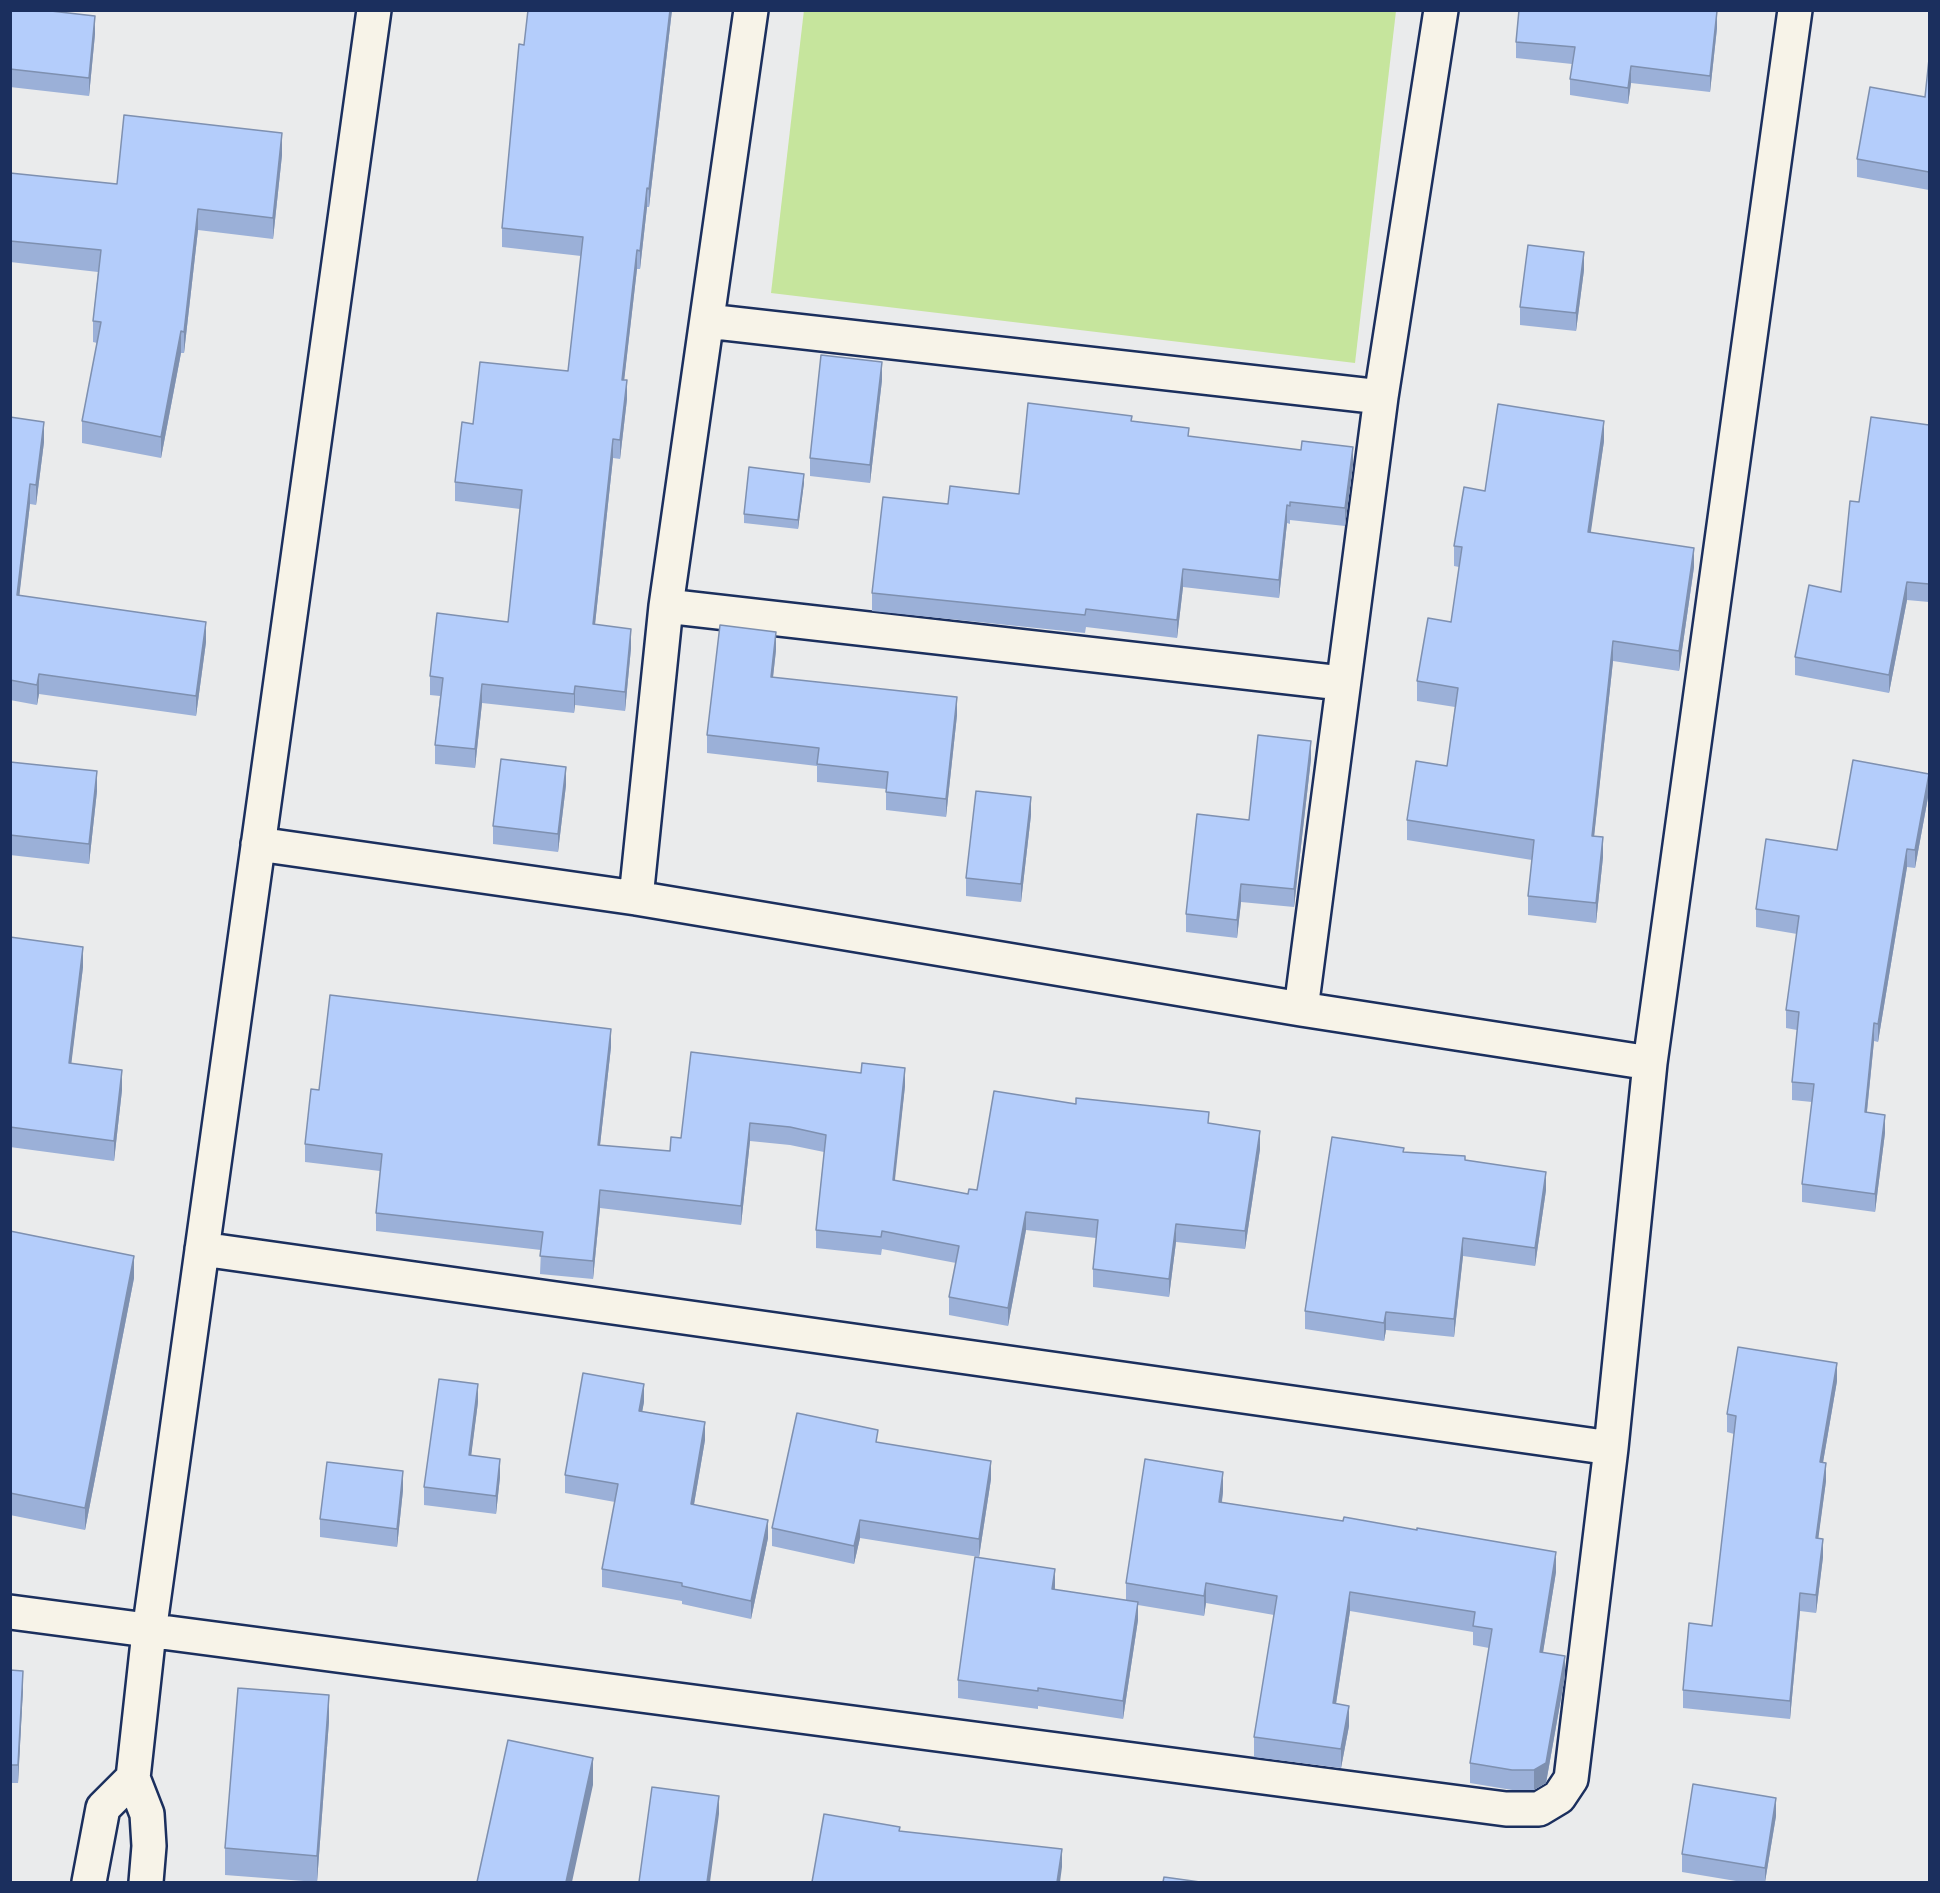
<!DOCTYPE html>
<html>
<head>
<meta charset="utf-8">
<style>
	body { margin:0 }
	#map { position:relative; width:1940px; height:1893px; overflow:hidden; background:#eaebec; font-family:"Patrick Hand",sans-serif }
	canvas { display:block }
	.frame { position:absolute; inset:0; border:12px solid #1b2f5e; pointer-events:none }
</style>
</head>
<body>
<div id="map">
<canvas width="1940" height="1893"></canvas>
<div class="frame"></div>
</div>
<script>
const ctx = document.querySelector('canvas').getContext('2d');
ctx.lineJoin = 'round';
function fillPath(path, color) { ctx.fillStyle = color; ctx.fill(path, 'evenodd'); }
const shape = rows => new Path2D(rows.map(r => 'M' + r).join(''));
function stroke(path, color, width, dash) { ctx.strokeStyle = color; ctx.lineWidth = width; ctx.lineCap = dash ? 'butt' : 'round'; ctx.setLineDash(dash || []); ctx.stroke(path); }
fillPath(shape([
	[804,10,1396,11,1355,363,771,293]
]), '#c6e59d');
const minor = shape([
	[707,321,1381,397],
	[666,606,1341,683],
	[258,844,636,898,1301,1009,1650,1063],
	[636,898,666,606,751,10],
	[1301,1009,1381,397,1441,10],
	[202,1249,1611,1448],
	[10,1612,1506,1809,1539,1809,1559,1797,1571,1779,1611,1448,1650,1063,1795,10],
	[89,1882,103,1808,133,1778],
	[146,1882,149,1846,147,1814,133,1778,149,1632,374,10]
]);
stroke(minor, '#1b2f5e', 38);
stroke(minor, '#f7f3e8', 33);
fillPath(shape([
	[10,10,95,34,89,96,10,87],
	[672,10,649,207,647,207,640,269,637,269,624,380,627,399,620,459,613,458,595,624,631,648,625,711,575,705,574,713,482,703,475,768,435,764,435,745,440,696,430,695,430,676,508,622,520,509,455,501,455,482,473,424,568,371,581,256,502,247,502,228,524,45],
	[1717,28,1710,92,1631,83,1628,104,1570,95,1570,79,1572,64,1516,58,1516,42],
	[1929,59,1929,190,1857,177,1857,159,1925,97],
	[282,155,273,239,198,230,184,353,181,353,161,458,82,443,82,421,97,343,93,342,93,321,98,272,10,262,10,173,117,184],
	[1584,270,1576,331,1520,325,1520,307],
	[882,380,870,483,810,476,810,458],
	[10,417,44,442,36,505,30,504,19,596,206,642,196,716,39,694,37,705,10,700],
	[1132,421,1189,436,1353,465,1345,526,1290,520,1290,524,1287,523,1279,598,1183,587,1177,638,1086,627,1085,633,872,611,872,593,948,504,1019,494],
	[1929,425,1929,602,1907,600,1889,693,1795,675,1795,657,1841,592,1859,502],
	[1604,441,1590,533,1694,567,1679,671,1613,661,1594,836,1603,857,1596,923,1528,915,1528,896,1532,860,1407,840,1407,820,1447,766,1455,707,1417,701,1417,681,1451,622,1459,567,1454,566,1454,546,1485,491],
	[804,483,798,529,744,523,744,514],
	[776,650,773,677,957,715,946,817,886,810,886,789,817,782,817,766,707,753,707,735],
	[1311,759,1294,907,1241,902,1237,938,1186,932,1186,914,1249,820],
	[10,762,97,791,89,864,10,855],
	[566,785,558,852,493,844,493,826],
	[1929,792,1915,868,1907,867,1878,1042,1874,1041,1867,1112,1885,1133,1875,1212,1802,1202,1802,1184,1812,1102,1792,1100,1792,1082,1797,1030,1786,1028,1786,1010,1797,934,1756,927,1756,909,1837,850],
	[1031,815,1021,902,966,896,966,878],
	[10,937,83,967,71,1063,122,1090,114,1161,10,1147],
	[611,1047,600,1145,670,1151,681,1138,905,1086,894,1181,968,1194,977,1190,1076,1104,1209,1123,1260,1149,1245,1249,1176,1242,1169,1297,1093,1287,1093,1269,1096,1238,1026,1230,1008,1326,949,1315,949,1297,956,1263,882,1249,881,1255,816,1248,816,1230,824,1152,790,1145,750,1141,741,1225,600,1208,593,1279,540,1274,541,1250,376,1231,376,1213,380,1171,305,1162,305,1144,319,1090],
	[1404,1152,1465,1160,1546,1190,1535,1266,1463,1256,1454,1337,1386,1330,1384,1341,1305,1329,1305,1311],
	[10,1231,134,1278,85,1530,10,1515],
	[1837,1381,1823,1462,1826,1481,1818,1538,1823,1557,1816,1613,1800,1611,1790,1719,1683,1708,1683,1690,1712,1626,1734,1434,1727,1432,1727,1414],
	[478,1402,471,1455,500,1477,496,1514,424,1505,424,1487],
	[644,1402,642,1411,705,1440,694,1504,768,1538,751,1619,682,1604,682,1601,602,1587,602,1569,615,1502,565,1493,565,1475],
	[878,1442,991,1479,979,1557,860,1538,854,1564,772,1546,772,1528],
	[403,1490,397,1547,320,1537,320,1519],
	[1223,1492,1222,1502,1556,1572,1543,1652,1565,1676,1546,1783,1534,1790,1512,1790,1470,1783,1470,1763,1489,1648,1473,1645,1473,1632,1350,1611,1336,1704,1349,1726,1341,1768,1254,1757,1254,1737,1274,1615,1206,1603,1204,1616,1138,1605,1138,1620,1123,1719,1038,1706,1038,1709,958,1698,958,1680,1055,1587,1055,1590,1126,1600,1126,1583],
	[10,1670,23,1689,18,1783,10,1783],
	[329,1721,317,1882,225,1875,225,1848],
	[1776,1816,1765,1882,1742,1882,1682,1872,1682,1854]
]), '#9bb0d8');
fillPath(shape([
	[670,10,672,10,649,207,649,189],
	[1717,11,1717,28,1710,92,1710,76],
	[95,16,95,34,89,96,89,78],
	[1631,66,1631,83,1628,104,1628,88],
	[282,133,282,155,273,239,273,218],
	[647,188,647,207,640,269,640,251],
	[198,209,198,230,184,353,184,332],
	[637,250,637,269,622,399,622,380],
	[1584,252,1584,270,1576,331,1576,313],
	[181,331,181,353,161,458,161,437],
	[882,362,882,380,870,483,870,465],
	[627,380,627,399,620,459,620,440],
	[1604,421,1604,441,1588,552,1588,532],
	[44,422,44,442,36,505,36,485],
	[613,439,613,458,593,643,593,624],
	[1353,447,1353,465,1345,526,1345,508],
	[804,474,804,483,798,529,798,520],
	[30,484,30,504,17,616,17,595],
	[1287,505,1287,523,1279,598,1279,580],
	[1694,548,1694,567,1679,671,1679,651],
	[1183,569,1183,587,1177,638,1177,620],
	[1907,582,1907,600,1889,693,1889,675],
	[206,622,206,642,196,716,196,696],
	[631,629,631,648,625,711,625,692],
	[776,632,776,650,771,695,771,677],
	[1613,641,1613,661,1592,856,1592,836],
	[39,674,39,694,37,705,37,685],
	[482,684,482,703,475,768,475,749],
	[575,686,575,705,574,713,574,694],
	[957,697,957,715,946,817,946,799],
	[1311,741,1311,759,1294,907,1294,889],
	[566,767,566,785,558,852,558,834],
	[97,771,97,791,89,864,89,844],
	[1929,774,1929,792,1915,868,1915,850],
	[1031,797,1031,815,1021,902,1021,884],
	[1603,837,1603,857,1596,923,1596,903],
	[1907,849,1907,867,1878,1042,1878,1024],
	[1241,884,1241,902,1237,938,1237,920],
	[83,947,83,967,69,1083,69,1063],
	[1874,1023,1874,1041,1865,1130,1865,1112],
	[611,1029,611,1047,598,1163,598,1145],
	[905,1068,905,1086,893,1198,893,1180],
	[122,1070,122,1090,114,1161,114,1141],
	[1885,1115,1885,1133,1875,1212,1875,1194],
	[750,1123,750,1141,741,1225,741,1206],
	[1260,1131,1260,1149,1245,1249,1245,1231],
	[1546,1172,1546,1190,1535,1266,1535,1248],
	[600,1190,600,1208,593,1279,593,1261],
	[1026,1212,1026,1230,1008,1326,1008,1308],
	[1176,1224,1176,1242,1169,1297,1169,1279],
	[1463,1238,1463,1256,1454,1337,1454,1319],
	[134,1256,134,1278,85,1530,85,1508],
	[1386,1312,1386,1330,1384,1341,1384,1323],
	[1837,1363,1837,1381,1820,1480,1820,1462],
	[478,1384,478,1402,469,1473,469,1455],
	[644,1384,644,1402,639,1429,639,1411],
	[705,1422,705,1440,691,1522,691,1504],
	[500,1459,500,1477,496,1514,496,1496],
	[991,1461,991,1479,979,1557,979,1539],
	[1826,1463,1826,1481,1816,1556,1816,1538],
	[403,1471,403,1490,397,1547,397,1529],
	[1223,1472,1223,1492,1219,1521,1219,1502],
	[768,1520,768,1538,751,1619,751,1601],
	[860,1520,860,1538,854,1564,854,1546],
	[1823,1539,1823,1557,1816,1613,1816,1595],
	[1556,1552,1556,1572,1540,1671,1540,1652],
	[1055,1569,1055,1587,1052,1607,1052,1589],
	[1206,1583,1206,1603,1204,1616,1204,1596],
	[1350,1592,1350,1611,1333,1723,1333,1703],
	[1800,1593,1800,1611,1790,1719,1790,1701],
	[1138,1602,1138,1620,1123,1719,1123,1701],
	[1565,1656,1565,1676,1546,1783,1534,1790,1534,1770],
	[23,1671,23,1689,18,1783,18,1765],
	[329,1695,329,1721,317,1882,317,1856],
	[1349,1706,1349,1726,1341,1768,1341,1749],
	[593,1758,593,1785,572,1882,566,1882],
	[719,1796,719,1814,710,1882,707,1882],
	[1776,1798,1776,1816,1765,1882,1765,1868],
	[1062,1849,1062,1867,1060,1882,1057,1882]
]), '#7e90b0');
const building = shape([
	[10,10,42,10,95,16,89,78,10,69,10,10],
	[528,10,670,10,649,189,647,188,640,251,637,250,622,380,627,380,620,440,613,439,593,624,631,629,625,692,575,686,574,694,482,684,475,749,435,745,443,678,430,676,437,613,508,622,522,490,455,482,462,422,473,424,480,362,568,371,583,237,502,228,519,44,524,45,528,10],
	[1519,10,1717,11,1710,76,1631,66,1628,88,1570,79,1575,47,1516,42,1519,10],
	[1929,59,1929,172,1857,159,1870,87,1925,97,1929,59],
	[124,115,282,133,273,218,198,209,184,332,181,331,161,437,82,421,101,322,93,321,101,250,10,241,10,173,117,184,124,115],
	[1528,245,1584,252,1576,313,1520,307,1528,245],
	[821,355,882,362,870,465,810,458,821,355],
	[1028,403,1132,416,1131,421,1189,428,1188,436,1301,450,1302,441,1353,447,1345,508,1290,502,1290,506,1287,505,1279,580,1183,569,1177,620,1086,609,1085,615,872,593,883,497,948,504,950,486,1019,494,1028,403],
	[1498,404,1604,421,1588,532,1694,548,1679,651,1613,641,1592,836,1603,837,1596,903,1528,896,1534,840,1407,820,1416,761,1447,766,1458,688,1417,681,1428,618,1451,622,1462,547,1454,546,1464,487,1485,491,1498,404],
	[10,417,44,422,36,485,30,484,17,595,206,622,196,696,39,674,37,685,10,680,10,417],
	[1871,417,1929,425,1929,584,1907,582,1889,675,1795,657,1809,585,1841,592,1850,501,1859,502,1871,417],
	[749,467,804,474,798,520,744,514,749,467],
	[720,625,776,632,771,677,957,697,946,799,886,792,888,772,817,764,819,748,707,735,720,625],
	[1258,735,1311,741,1294,889,1241,884,1237,920,1186,914,1197,814,1249,820,1258,735],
	[501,759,566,767,558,834,493,826,501,759],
	[1853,760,1929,774,1915,850,1907,849,1878,1024,1874,1023,1865,1112,1885,1115,1875,1194,1802,1184,1814,1084,1792,1082,1799,1012,1786,1010,1799,916,1756,909,1766,839,1837,850,1853,760],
	[10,762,97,771,89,844,10,835,10,762],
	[976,791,1031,797,1021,884,966,878,976,791],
	[10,937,83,947,69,1063,122,1070,114,1141,10,1127,10,937],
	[330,995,611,1029,598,1145,670,1151,671,1137,681,1138,691,1052,861,1073,862,1063,905,1068,893,1180,968,1194,969,1189,977,1190,994,1091,1076,1104,1076,1098,1209,1112,1208,1123,1260,1131,1245,1231,1176,1224,1169,1279,1093,1269,1098,1220,1026,1212,1008,1308,949,1297,959,1246,882,1231,881,1237,816,1230,826,1135,790,1127,750,1123,741,1206,600,1190,593,1261,540,1256,543,1232,376,1213,382,1154,305,1144,311,1089,319,1090,330,995],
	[1332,1137,1404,1148,1403,1152,1465,1156,1465,1160,1546,1172,1535,1248,1463,1238,1454,1319,1386,1312,1384,1323,1305,1311,1332,1137],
	[10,1231,134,1256,85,1508,10,1493,10,1231],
	[1738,1347,1837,1363,1820,1462,1826,1463,1816,1538,1823,1539,1816,1595,1800,1593,1790,1701,1683,1690,1689,1623,1712,1626,1736,1416,1727,1414,1738,1347],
	[583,1373,644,1384,639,1411,705,1422,691,1504,768,1520,751,1601,682,1586,682,1583,602,1569,618,1484,565,1475,583,1373],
	[439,1379,478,1384,469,1455,500,1459,496,1496,424,1487,439,1379],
	[797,1413,878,1430,876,1442,991,1461,979,1539,860,1520,854,1546,772,1528,797,1413],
	[1145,1459,1223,1472,1219,1502,1343,1521,1344,1517,1417,1530,1417,1528,1556,1552,1540,1652,1565,1656,1546,1763,1534,1770,1512,1770,1470,1763,1492,1629,1473,1626,1475,1612,1350,1592,1333,1703,1349,1706,1341,1749,1254,1737,1277,1596,1206,1583,1204,1596,1126,1583,1145,1459],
	[327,1462,403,1471,397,1529,320,1519,327,1462],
	[975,1557,1055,1569,1052,1589,1138,1602,1123,1701,1038,1688,1038,1691,958,1680,975,1557],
	[10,1670,23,1671,18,1765,10,1765,10,1670],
	[238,1688,329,1695,317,1856,225,1848,238,1688],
	[508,1740,593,1758,566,1882,477,1882,508,1740],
	[1693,1784,1776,1798,1765,1868,1682,1854,1693,1784],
	[652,1787,719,1796,707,1882,639,1882,652,1787],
	[824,1814,900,1827,899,1831,1062,1849,1057,1882,812,1882,824,1814],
	[1164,1877,1200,1882,1163,1882,1164,1877]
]);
fillPath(building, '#b4cdfb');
stroke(building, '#7e90b0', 1.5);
</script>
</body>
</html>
